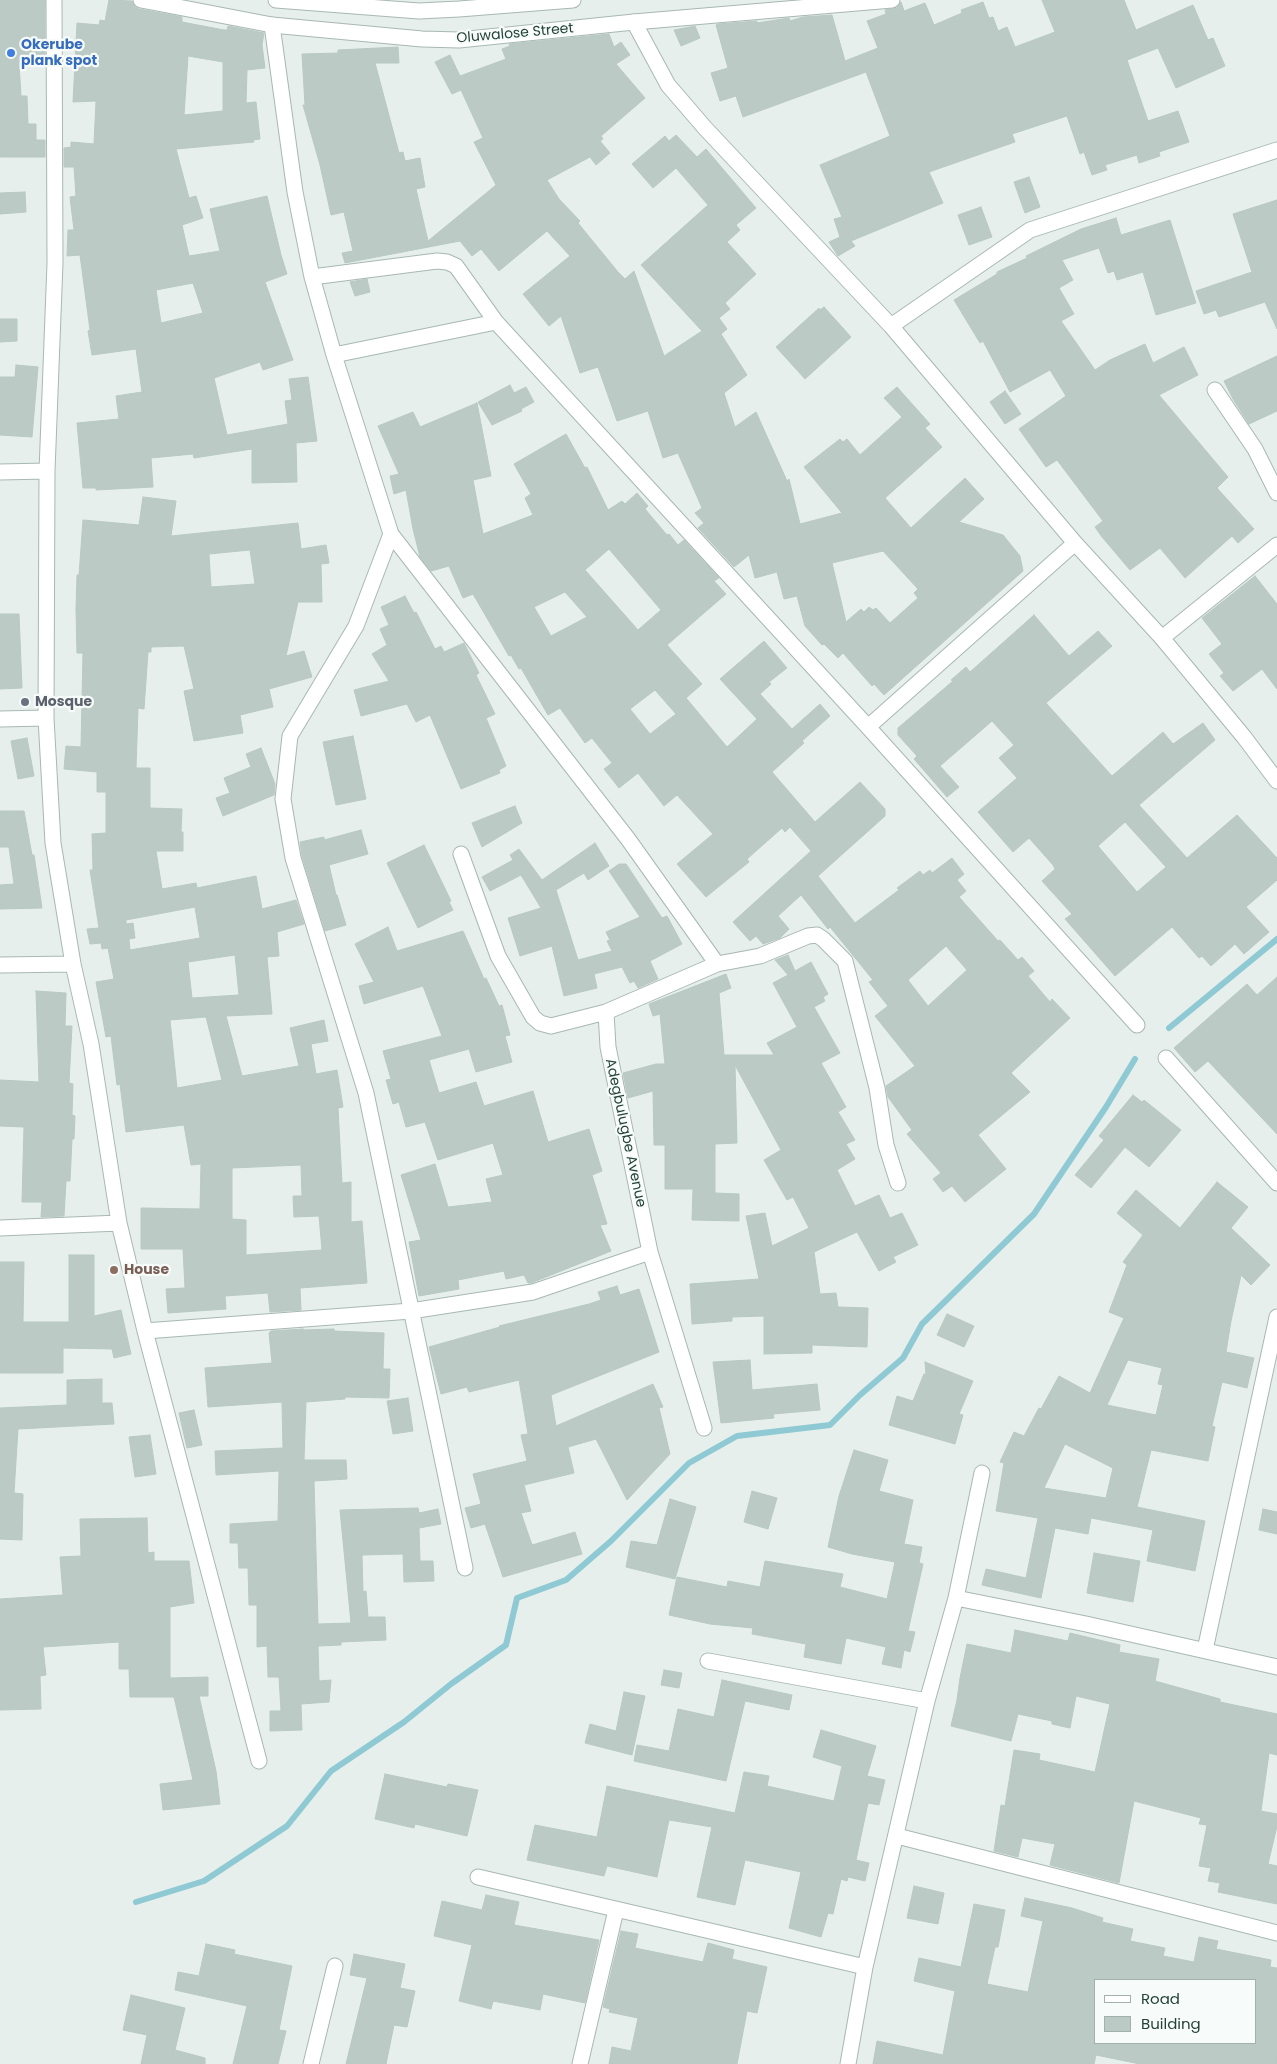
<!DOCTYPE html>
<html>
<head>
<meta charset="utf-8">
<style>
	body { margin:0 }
	#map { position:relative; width:1277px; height:2064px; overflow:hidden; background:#e6efeb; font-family:Poppins,sans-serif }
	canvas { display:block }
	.legend { position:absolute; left:1094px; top:1979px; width:162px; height:65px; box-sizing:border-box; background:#f7fbf9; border:1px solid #a3b1ad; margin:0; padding:6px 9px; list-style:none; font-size:15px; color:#24423a }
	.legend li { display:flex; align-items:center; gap:10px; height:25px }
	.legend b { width:25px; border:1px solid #a3b1ad }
</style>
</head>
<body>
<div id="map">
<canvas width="1277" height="2064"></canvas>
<ul class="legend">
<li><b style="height:6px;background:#fff"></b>Road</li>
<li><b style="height:14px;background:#bbcac4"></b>Building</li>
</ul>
</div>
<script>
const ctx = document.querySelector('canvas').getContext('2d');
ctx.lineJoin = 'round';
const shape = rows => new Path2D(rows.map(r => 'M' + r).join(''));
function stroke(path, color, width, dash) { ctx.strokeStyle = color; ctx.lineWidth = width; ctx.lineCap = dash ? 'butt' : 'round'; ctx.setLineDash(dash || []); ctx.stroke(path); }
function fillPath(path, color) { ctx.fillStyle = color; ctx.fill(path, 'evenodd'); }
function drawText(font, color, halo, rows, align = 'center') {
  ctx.font = font + ' Poppins,sans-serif'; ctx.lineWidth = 4.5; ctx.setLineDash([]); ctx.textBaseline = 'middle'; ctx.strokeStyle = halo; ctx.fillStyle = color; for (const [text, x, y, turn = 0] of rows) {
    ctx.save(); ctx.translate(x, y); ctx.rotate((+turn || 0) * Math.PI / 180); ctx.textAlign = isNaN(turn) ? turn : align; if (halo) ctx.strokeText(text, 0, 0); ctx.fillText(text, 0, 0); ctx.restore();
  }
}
stroke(shape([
	[1169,1028,1277,939],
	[136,1902,204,1881,287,1826,331,1771,404,1722,451,1684,506,1645,517,1598,566,1580,611,1541,689,1463,737,1436,830,1425,860,1395,903,1358,922,1324,1034,1214,1106,1107,1135,1059]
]), '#8ec9d4', 6);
const building = shape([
	[0,0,45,0,45,60,19,63,21,96,27,96,28,124,36,124,36,140,45,140,45,157,0,157,0,0],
	[109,0,132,1,135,7,139,9,182,17,182,22,224,30,227,30,228,26,264,33,262,45,265,68,247,70,246,103,256,102,260,139,253,140,254,142,176,149,189,198,196,196,203,218,182,225,189,256,220,251,210,209,267,196,281,255,287,274,265,282,293,360,263,370,260,362,214,378,227,435,288,424,285,401,292,400,289,379,308,377,317,441,296,443,297,482,252,483,252,449,194,458,193,454,151,458,153,487,96,490,96,488,83,488,77,423,119,419,116,396,142,392,136,349,92,355,88,331,90,330,80,255,67,256,68,230,74,230,70,197,76,196,74,167,64,167,64,148,71,147,71,142,94,144,96,101,73,102,77,23,99,25,100,20,105,21,109,0],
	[188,56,223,62,223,111,184,115,188,56],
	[193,283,203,313,161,323,156,290,193,283],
	[1042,0,1124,0,1136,30,1193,5,1208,40,1213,38,1225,66,1176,88,1158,48,1127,60,1148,121,1178,111,1189,142,1159,152,1160,156,1139,163,1137,155,1105,165,1107,170,1092,175,1084,152,1080,154,1067,116,1012,134,1015,142,929,172,943,203,851,241,855,246,838,256,829,242,840,237,834,219,842,217,820,165,890,136,866,72,743,117,736,96,720,101,711,73,728,68,716,25,718,24,757,21,757,23,789,18,790,21,803,17,832,15,845,61,878,48,867,21,886,14,885,10,897,8,901,2,904,11,925,3,934,25,962,13,961,10,983,2,989,18,993,17,998,31,1007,27,1015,47,1055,32,1042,0],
	[695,26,700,38,681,46,674,30,695,26],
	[609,34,614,47,621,42,630,55,616,64,645,98,601,136,603,139,600,141,610,153,596,165,590,157,547,180,559,199,580,221,578,223,618,272,625,279,634,271,664,356,702,331,641,265,708,205,676,168,653,188,632,164,665,136,669,141,676,135,697,157,706,149,756,208,736,225,740,230,727,242,756,274,725,303,730,309,719,318,727,329,721,334,747,375,724,393,735,427,756,412,787,481,789,479,800,524,842,513,804,467,840,439,843,442,847,439,860,455,902,417,884,398,897,387,930,424,925,428,942,447,885,498,911,528,965,478,984,499,959,522,1003,535,1020,556,1023,571,884,695,874,684,872,686,843,653,838,658,824,644,822,645,805,626,797,596,784,599,777,572,755,578,749,555,734,567,698,528,704,523,695,513,702,508,678,453,663,458,648,411,617,421,598,367,580,373,561,316,549,326,523,294,570,256,547,231,499,271,481,249,472,256,460,241,345,263,342,253,353,251,344,212,331,215,320,165,303,105,305,105,302,54,338,53,338,50,398,47,399,63,375,63,399,153,403,152,405,161,420,158,425,187,416,189,428,241,496,185,474,142,483,138,461,90,452,94,435,62,450,55,460,76,506,59,502,49,510,46,509,44,609,34],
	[883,551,918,589,914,593,918,598,890,623,876,608,873,610,869,607,864,612,861,609,846,622,832,563,883,551],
	[1029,177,1040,207,1025,213,1014,182,1029,177],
	[25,192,26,212,0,214,0,193,25,192],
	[1277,200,1277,329,1265,302,1219,317,1216,310,1204,314,1196,291,1252,272,1233,214,1277,200],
	[981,207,992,237,969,245,958,215,981,207],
	[1116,218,1121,235,1170,220,1196,303,1156,315,1143,272,1117,280,1114,271,1108,273,1099,248,1062,260,1073,280,1059,288,1074,314,1061,321,1095,370,1110,360,1145,344,1153,363,1184,347,1198,375,1159,395,1228,477,1217,488,1254,529,1238,543,1232,536,1185,578,1160,548,1130,570,1102,537,1095,527,1103,521,1057,460,1046,467,1019,429,1066,396,1050,370,1010,392,983,341,980,343,954,300,997,274,997,272,1027,258,1026,256,1081,229,1116,218],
	[367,279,370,292,355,296,350,282,367,279],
	[824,307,851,337,805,379,776,347,819,308,820,310,824,307],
	[0,319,17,319,17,341,0,342,0,319],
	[1277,356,1277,411,1249,424,1233,399,1224,381,1277,356],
	[16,365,38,367,32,437,0,435,0,377,15,377,16,365],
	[510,385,514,393,526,387,534,402,521,409,522,411,492,425,478,402,510,385],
	[1005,391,1021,414,1005,424,990,402,1005,391],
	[477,403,491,476,473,480,483,534,533,515,525,498,531,494,514,464,566,434,585,468,587,467,608,510,622,501,625,504,637,493,648,506,645,509,667,535,669,534,678,545,684,540,719,578,714,581,726,594,667,645,702,684,686,698,727,747,757,719,720,679,764,641,787,668,769,682,771,684,760,694,792,729,820,704,830,716,802,741,804,743,772,772,815,822,860,782,885,809,885,816,818,876,855,923,899,890,897,888,920,871,923,875,930,870,932,873,952,858,964,874,957,880,966,891,959,897,998,941,1000,940,1018,960,1022,957,1034,971,1028,976,1050,1002,1052,999,1070,1018,1011,1073,1030,1092,978,1135,1006,1169,965,1202,952,1186,943,1192,933,1179,941,1173,907,1134,912,1130,888,1097,886,1086,915,1066,875,1016,888,1006,869,982,873,980,830,927,828,929,801,895,778,916,789,929,780,938,763,944,756,936,750,941,733,922,811,851,790,827,785,832,782,828,747,859,749,862,706,897,677,864,713,834,677,795,664,806,638,773,619,788,604,769,612,763,592,738,585,743,560,708,548,715,521,668,519,669,511,655,509,656,473,594,463,598,449,566,431,571,420,557,413,529,406,490,394,494,390,476,399,474,378,426,413,412,420,427,477,403],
	[609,549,661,610,638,630,585,570,609,549],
	[565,592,587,617,551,636,534,607,565,592],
	[655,690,676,714,650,734,630,709,655,690],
	[946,946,967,970,928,1006,908,980,946,946],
	[143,497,176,501,171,536,298,523,301,549,326,545,329,563,321,564,322,602,298,602,286,656,304,651,312,677,269,689,273,707,240,715,243,733,194,741,184,691,194,689,184,646,151,647,151,652,148,652,144,709,138,708,136,768,150,768,150,808,182,809,181,832,183,832,183,851,156,851,162,889,196,883,197,888,256,876,262,909,296,900,304,924,277,932,279,956,267,957,272,1014,226,1016,242,1076,299,1066,290,1028,324,1020,328,1041,311,1044,316,1074,337,1070,343,1107,338,1108,342,1183,351,1182,351,1222,362,1221,367,1283,300,1288,301,1310,270,1312,268,1293,225,1296,226,1309,168,1313,166,1289,185,1288,183,1249,141,1249,141,1208,200,1209,201,1164,191,1165,184,1125,126,1132,120,1084,117,1085,111,1036,106,1037,96,982,114,979,108,948,102,949,101,943,90,944,87,929,99,928,90,870,93,870,92,834,106,833,106,792,97,792,97,772,64,769,66,746,81,747,83,653,77,653,76,610,77,575,79,575,83,520,139,525,143,497],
	[250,550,255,584,211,587,209,554,250,550],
	[195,907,200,938,130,950,129,939,135,938,133,923,126,924,126,920,195,907],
	[235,955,239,995,192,998,188,962,235,955],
	[206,1017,222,1080,177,1088,170,1020,206,1017],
	[301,1165,302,1196,293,1196,294,1217,319,1216,322,1250,246,1255,246,1220,232,1219,232,1168,301,1165],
	[1255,576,1277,604,1277,689,1262,669,1233,691,1220,676,1224,673,1209,654,1222,644,1202,618,1255,576],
	[405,596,414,613,416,612,435,649,441,646,444,652,464,643,479,673,476,675,495,714,486,718,506,766,499,770,500,773,461,789,430,715,416,722,407,704,361,716,354,690,389,681,372,654,387,645,380,629,389,625,381,607,405,596],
	[0,614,19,614,22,688,0,689,0,614],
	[1034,615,1069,656,1098,631,1112,646,1046,703,1112,776,1163,732,1173,744,1203,723,1215,740,1139,805,1187,858,1237,815,1277,858,1277,880,1246,907,1269,932,1244,954,1235,944,1211,966,1202,956,1199,958,1172,927,1115,976,1065,919,1072,914,1042,881,1055,869,1053,865,1029,838,1013,852,978,812,1017,778,999,758,1014,745,992,721,940,766,959,787,947,797,914,759,917,756,898,735,898,728,953,681,951,680,966,667,970,672,1034,615],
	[1125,822,1166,867,1137,892,1098,846,1125,822],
	[353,736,366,799,336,805,323,742,353,736],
	[27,738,34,776,18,779,11,741,27,738],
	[261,748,275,784,274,795,223,816,216,798,230,793,224,778,251,767,246,754,261,748],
	[515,806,522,823,482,847,472,823,515,806],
	[0,811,24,811,32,855,34,855,42,908,0,909,0,885,14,884,9,847,0,847,0,811],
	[361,830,368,854,329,865,336,895,337,895,346,925,325,931,302,856,300,842,324,837,324,840,361,830],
	[595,843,609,866,588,880,584,873,556,890,578,960,612,951,607,941,610,940,606,932,640,917,609,871,619,864,626,864,662,918,667,916,682,944,650,961,658,979,638,988,634,981,630,983,622,967,594,974,597,988,564,996,552,946,520,956,508,918,541,908,521,875,490,891,482,877,513,860,510,855,519,849,542,880,595,843],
	[424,845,451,901,449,902,453,910,418,928,387,863,424,845],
	[388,927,397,951,463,931,484,979,486,978,499,1006,502,1005,510,1035,505,1036,512,1062,476,1072,469,1049,429,1060,439,1093,476,1082,484,1106,533,1091,548,1142,589,1129,602,1171,592,1175,607,1224,600,1225,611,1251,531,1283,528,1283,524,1275,506,1279,504,1271,458,1280,459,1289,419,1296,409,1242,421,1240,401,1175,435,1164,448,1207,492,1202,486,1179,503,1175,493,1143,438,1160,425,1122,406,1127,399,1102,393,1104,386,1080,391,1079,383,1051,442,1036,423,986,364,1004,359,986,374,982,355,944,388,927],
	[788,955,795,971,811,962,828,994,823,997,825,1001,814,1007,840,1053,821,1063,846,1107,838,1112,855,1140,846,1144,855,1159,837,1170,855,1206,879,1195,890,1218,902,1213,918,1245,893,1257,896,1262,879,1271,857,1232,814,1252,820,1294,836,1293,838,1307,868,1308,867,1347,812,1345,812,1353,764,1354,764,1316,732,1317,732,1321,692,1324,690,1284,759,1279,746,1216,765,1213,772,1246,809,1228,793,1197,787,1200,764,1160,781,1150,735,1065,737,1143,715,1144,715,1193,739,1194,739,1221,692,1220,693,1189,665,1189,665,1145,654,1145,653,1091,628,1098,623,1073,656,1064,665,1064,660,1014,653,1016,649,1004,726,974,731,988,719,993,724,1055,774,1055,767,1043,797,1027,773,983,788,975,775,960,788,955],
	[1277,977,1277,1134,1208,1061,1195,1072,1174,1048,1247,984,1257,995,1277,977],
	[36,991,66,993,65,1026,72,1026,69,1083,73,1084,72,1115,75,1116,74,1139,72,1139,70,1181,66,1181,64,1216,41,1217,42,1202,22,1202,24,1127,0,1126,0,1080,39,1082,36,991],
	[1133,1095,1142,1102,1144,1100,1181,1130,1149,1167,1125,1147,1091,1188,1075,1175,1104,1140,1099,1136,1133,1095],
	[1217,1182,1248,1207,1231,1228,1270,1265,1251,1285,1241,1275,1231,1321,1226,1352,1254,1358,1247,1388,1222,1382,1212,1426,1215,1427,1208,1461,1151,1450,1137,1507,1205,1521,1195,1571,1147,1561,1153,1530,1091,1518,1088,1534,1055,1528,1041,1598,982,1585,986,1569,1026,1578,1038,1518,996,1511,1004,1463,1000,1462,1014,1432,1024,1436,1039,1408,1041,1409,1059,1376,1090,1393,1124,1318,1109,1312,1127,1265,1123,1262,1143,1235,1117,1213,1136,1190,1180,1228,1217,1182],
	[1128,1360,1162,1368,1158,1384,1163,1385,1156,1415,1107,1405,1128,1360],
	[1065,1444,1113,1468,1106,1498,1044,1488,1065,1444],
	[69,1255,94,1255,94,1316,121,1310,131,1354,114,1358,112,1349,63,1348,63,1373,0,1373,0,1262,24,1262,23,1322,69,1322,69,1255],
	[617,1286,620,1295,639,1289,659,1352,551,1395,556,1426,653,1384,663,1407,659,1408,670,1454,627,1500,596,1439,568,1447,574,1473,524,1485,531,1511,521,1513,532,1545,575,1532,582,1554,503,1577,485,1524,471,1528,465,1508,481,1504,473,1474,527,1461,521,1435,528,1434,519,1380,469,1392,467,1387,441,1394,429,1347,500,1327,499,1326,589,1304,601,1300,598,1292,617,1286],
	[947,1314,974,1326,964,1347,937,1335,947,1314],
	[303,1329,303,1330,334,1329,334,1331,384,1333,383,1369,390,1369,389,1398,345,1397,345,1399,306,1402,304,1460,346,1460,347,1479,314,1481,318,1624,351,1623,340,1510,418,1508,419,1513,438,1509,441,1524,419,1528,420,1561,433,1561,434,1581,404,1582,403,1554,362,1555,363,1592,366,1591,368,1617,385,1617,386,1640,341,1642,341,1645,318,1646,319,1681,331,1680,329,1702,301,1704,302,1730,270,1731,270,1711,281,1711,279,1677,268,1677,267,1646,257,1647,257,1605,249,1605,248,1568,239,1568,238,1543,230,1543,230,1524,278,1521,279,1471,216,1475,215,1451,283,1448,282,1402,208,1407,205,1368,272,1363,269,1333,271,1331,303,1329],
	[750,1360,752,1390,817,1384,820,1410,773,1414,774,1418,721,1423,713,1362,750,1360],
	[925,1362,973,1381,959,1414,963,1415,955,1444,889,1425,897,1396,913,1401,924,1374,926,1374,925,1362],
	[102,1379,102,1403,112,1403,114,1424,18,1429,14,1493,23,1494,22,1540,0,1539,0,1408,67,1405,67,1380,102,1379],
	[408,1398,413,1431,393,1434,387,1401,408,1398],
	[194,1410,202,1445,187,1448,179,1413,194,1410],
	[150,1435,156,1474,135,1477,129,1437,150,1435],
	[854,1450,888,1460,879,1491,913,1500,904,1544,922,1547,919,1563,923,1564,908,1631,915,1632,910,1652,904,1650,901,1668,882,1664,886,1647,846,1638,841,1664,804,1657,806,1644,752,1634,753,1628,710,1624,669,1615,677,1577,727,1587,728,1581,760,1587,765,1561,843,1574,840,1587,887,1599,895,1562,852,1554,828,1547,839,1496,854,1450],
	[752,1491,777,1498,768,1529,744,1522,752,1491],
	[670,1499,696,1507,675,1579,626,1567,631,1541,657,1545,670,1499],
	[1263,1509,1277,1512,1277,1534,1259,1530,1263,1509],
	[147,1518,148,1553,154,1552,154,1561,189,1561,194,1603,170,1607,170,1678,208,1677,208,1696,199,1696,216,1771,220,1804,163,1810,160,1784,193,1780,174,1697,130,1697,129,1669,119,1669,119,1642,43,1647,46,1675,40,1676,41,1709,0,1710,0,1599,63,1595,60,1557,81,1556,80,1519,147,1518],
	[1094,1553,1140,1561,1133,1602,1087,1593,1094,1553],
	[1015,1630,1068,1641,1070,1633,1120,1645,1119,1652,1159,1659,1155,1681,1220,1699,1220,1702,1277,1714,1277,1755,1269,1753,1261,1811,1277,1814,1277,1826,1268,1864,1277,1866,1277,1904,1218,1892,1220,1883,1208,1881,1211,1868,1199,1866,1207,1825,1199,1824,1201,1818,1134,1801,1119,1883,1050,1865,1055,1844,1022,1838,1018,1857,994,1851,1001,1805,1005,1806,1014,1750,1040,1754,1039,1760,1095,1772,1110,1704,1076,1696,1070,1728,1052,1724,1052,1721,1018,1714,1011,1741,951,1726,957,1700,960,1678,967,1644,1011,1653,1015,1630],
	[664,1670,682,1673,679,1688,661,1685,664,1670],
	[722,1680,792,1695,789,1710,745,1701,726,1781,634,1761,637,1745,669,1751,678,1709,714,1717,722,1680],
	[624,1692,645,1696,632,1755,585,1743,590,1724,616,1731,624,1692],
	[821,1730,876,1746,867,1776,885,1780,879,1805,868,1803,856,1860,869,1863,865,1881,848,1877,847,1881,841,1879,833,1914,828,1913,821,1937,789,1928,801,1872,745,1860,735,1905,697,1897,712,1827,669,1820,657,1877,607,1866,604,1876,527,1860,535,1825,597,1837,607,1786,735,1813,744,1772,769,1776,767,1786,834,1801,842,1766,813,1757,821,1730],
	[385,1774,447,1787,448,1784,478,1790,467,1836,415,1824,414,1828,375,1819,385,1774],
	[914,1886,944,1893,938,1924,907,1918,914,1886],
	[486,1895,519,1902,514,1925,599,1940,585,2003,543,1994,540,2010,493,2001,491,2009,459,2001,472,1945,434,1936,442,1901,482,1910,486,1895],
	[1025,1898,1072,1908,1103,1918,1102,1922,1133,1929,1130,1941,1165,1948,1163,1956,1194,1962,1199,1937,1218,1941,1216,1949,1271,1960,1270,1967,1277,1968,1277,2064,1140,2064,1096,2055,1094,2064,873,2064,877,2041,943,2055,955,1991,914,1981,919,1958,961,1967,974,1904,1005,1910,998,1947,995,1947,987,1984,1028,1992,1043,1921,1021,1916,1025,1898],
	[1096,1980,1256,1980,1256,2043,1096,2043,1096,1980],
	[621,1931,638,1934,635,1948,703,1962,708,1943,734,1950,732,1959,767,1967,757,2013,747,2011,737,2064,609,2064,612,2047,631,2051,638,2018,609,2012,610,2009,603,2007,621,1931],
	[206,1944,235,1950,234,1954,292,1966,279,2030,286,2031,278,2064,233,2064,247,2006,175,1990,178,1972,199,1976,206,1944],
	[354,1954,405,1964,400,1988,415,1991,407,2027,394,2025,386,2064,346,2064,367,1978,350,1975,354,1954],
	[131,1995,185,2008,175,2050,205,2058,205,2064,141,2064,147,2035,123,2030,131,1995]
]);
fillPath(building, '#bbcac4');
stroke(building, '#b8c9c2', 1);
const minor = shape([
	[54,0,55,263,47,471,46,718,53,843,73,964,91,1044,119,1223,145,1331,259,1761],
	[634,22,668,85,705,128,891,326,1075,543,1162,638,1244,737,1277,781],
	[272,25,295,192,312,277,334,355,391,534,628,839,717,964],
	[312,277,437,261,447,262,456,266,496,322,868,727,1137,1025],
	[891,326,1030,230,1277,150],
	[334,355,496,322],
	[1215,390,1255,449,1277,493],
	[0,472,47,471],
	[391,534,356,626,290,736,283,799,293,858,366,1093,465,1568],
	[1162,638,1277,545],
	[0,719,46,718],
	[868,727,1075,543],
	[461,854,498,956,533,1017,540,1023,551,1026,606,1012,717,964,760,956,808,936,817,935,823,939,845,961,877,1088,886,1145,898,1183],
	[0,965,73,964],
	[606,1012,608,1047,650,1252,704,1428],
	[1166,1058,1277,1183],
	[0,1228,119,1223],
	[145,1331,411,1311,533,1292,650,1252],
	[956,1598,1086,1624,1277,1667],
	[1205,1650,1277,1317],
	[708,1661,927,1701],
	[897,1836,1277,1933],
	[478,1877,865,1967],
	[311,2064,335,1966],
	[580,2064,616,1910],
	[848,2064,865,1967,927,1701,956,1598,982,1473]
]);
const tertiary = shape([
	[141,0,272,25,422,39,459,40,634,22,892,0],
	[276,0,419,11,459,9,573,0]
]);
stroke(minor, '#a8b8b2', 17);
stroke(tertiary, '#a8b8b2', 17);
stroke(minor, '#fff', 15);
stroke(tertiary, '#fff', 15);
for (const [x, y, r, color] of [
	[11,53,5,"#3f7fe0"],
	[25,702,5,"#6b7280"],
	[114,1270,5,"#8d6e63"]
]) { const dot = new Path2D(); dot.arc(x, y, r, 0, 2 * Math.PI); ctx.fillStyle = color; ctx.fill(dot); stroke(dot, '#f7fbf9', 2); }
drawText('14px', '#24423a', '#f7fbf9', [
	["Oluwalose Street",515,34,-5],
	["Adegbulugbe Avenue",625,1133,78]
]);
drawText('bold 14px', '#366cbe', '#f7fbf9', [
	["Okerube",21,45],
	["plank spot",21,61]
], 'left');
drawText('bold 14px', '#5b616d', '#f7fbf9', [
	["Mosque",35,702]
], 'left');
drawText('bold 14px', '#785e54', '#f7fbf9', [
	["House",124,1270]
], 'left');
</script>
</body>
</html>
